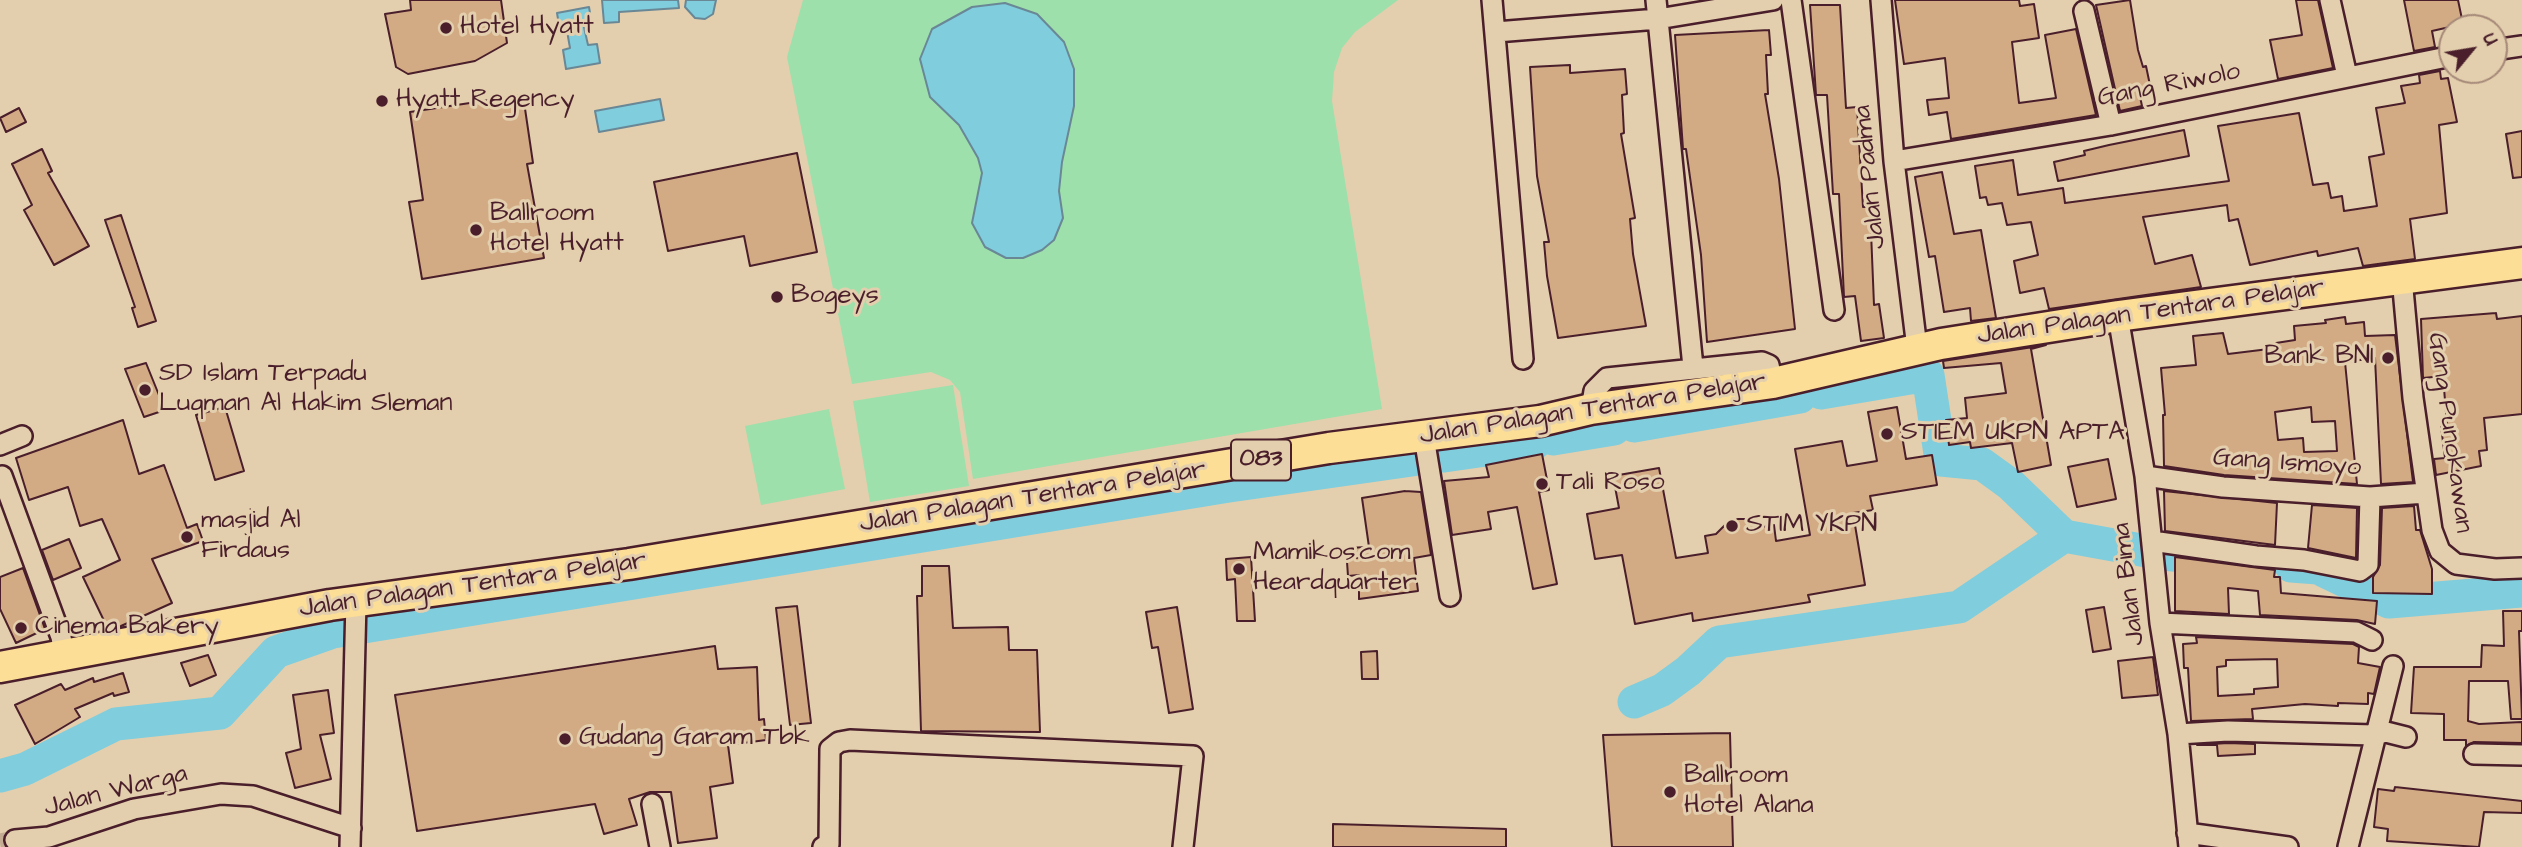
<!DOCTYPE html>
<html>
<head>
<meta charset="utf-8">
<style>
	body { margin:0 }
	#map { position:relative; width:2522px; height:847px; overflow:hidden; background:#e3cfad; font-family:"Architects Daughter",sans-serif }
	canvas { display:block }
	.north { position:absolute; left:2438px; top:14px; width:70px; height:70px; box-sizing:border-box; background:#e3cfad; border:2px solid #a68979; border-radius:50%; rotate:60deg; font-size:19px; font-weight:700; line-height:28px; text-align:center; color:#4a1f2b }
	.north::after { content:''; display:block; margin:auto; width:24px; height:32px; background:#4a1f2b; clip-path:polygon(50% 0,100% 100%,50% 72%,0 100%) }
</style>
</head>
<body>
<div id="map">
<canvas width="2522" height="847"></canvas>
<div class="north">U</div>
</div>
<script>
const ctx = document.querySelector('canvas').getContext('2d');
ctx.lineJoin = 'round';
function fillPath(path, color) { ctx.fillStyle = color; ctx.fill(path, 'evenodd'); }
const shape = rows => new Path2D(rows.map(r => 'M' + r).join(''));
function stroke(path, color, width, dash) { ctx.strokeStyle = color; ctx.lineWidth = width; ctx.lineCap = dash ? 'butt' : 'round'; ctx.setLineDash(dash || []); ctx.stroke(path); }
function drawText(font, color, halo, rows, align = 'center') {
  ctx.font = font + ' "Architects Daughter",sans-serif'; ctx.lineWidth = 6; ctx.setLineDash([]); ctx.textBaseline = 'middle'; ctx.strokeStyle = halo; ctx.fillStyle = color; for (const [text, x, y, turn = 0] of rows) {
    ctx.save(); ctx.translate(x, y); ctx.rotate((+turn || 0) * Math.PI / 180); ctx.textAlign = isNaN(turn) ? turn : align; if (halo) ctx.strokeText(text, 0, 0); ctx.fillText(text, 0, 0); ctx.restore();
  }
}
fillPath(shape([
	[803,0,1398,0,1355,32,1342,48,1334,72,1332,101,1382,409,973,479,960,392,950,380,931,372,852,384,787,57],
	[953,385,969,486,870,502,853,401],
	[829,409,845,489,761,505,745,426]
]), '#9de0ab');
const water = shape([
	[602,0,678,0,679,8,619,12,619,22,604,23,602,0],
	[716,0,713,14,705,19,695,18,685,7,686,0,716,0],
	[1005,3,1037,14,1064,42,1074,69,1074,106,1062,162,1059,191,1063,218,1054,240,1042,250,1023,258,1006,258,985,247,972,223,982,173,978,158,959,125,930,97,920,59,932,29,972,7,1005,3],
	[589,7,592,25,584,27,588,45,597,44,600,63,566,69,563,50,570,48,567,31,560,31,557,13,589,7],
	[660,99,664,120,599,132,595,111,660,99]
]);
fillPath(water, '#7fcddd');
stroke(water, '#6a8796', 2);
stroke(shape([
	[1821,393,1928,375,1941,460,1982,464,2011,485,2064,536,2163,554,2245,562],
	[1634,426,1800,397],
	[1553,439,1614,429],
	[1444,456,1535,443],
	[2291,566,2318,568,2389,602,2522,591],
	[1634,702,1662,690,1688,671,1719,642,1959,607,2064,536],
	[0,776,25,769,116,724,220,713,276,652,333,632,1229,486,1419,459]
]), '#7fcddd', 33);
const building = shape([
	[410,0,501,0,507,43,475,61,408,74,396,67,385,14,411,10,410,0],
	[1895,0,2019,0,2020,6,2034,4,2039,38,2012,42,2019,103,2056,98,2045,35,2076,29,2096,115,1951,139,1947,112,1929,115,1927,100,1949,98,1945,58,1904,64,1895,0],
	[2130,0,2138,50,2143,67,2146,66,2151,90,2139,92,2142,106,2120,111,2096,5,2130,0],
	[2296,0,2318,0,2333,68,2278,79,2270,40,2302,35,2296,0],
	[2404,0,2458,0,2463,24,2432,31,2435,47,2414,51,2404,0],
	[1810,5,1840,5,1846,108,1857,107,1863,207,1870,207,1874,305,1879,304,1884,338,1861,341,1855,296,1844,297,1839,194,1833,194,1827,95,1816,95,1810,5],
	[1769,30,1771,55,1766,55,1768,94,1765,94,1779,179,1795,329,1707,342,1701,255,1686,149,1683,149,1675,35,1769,30],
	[1570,65,1570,73,1625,69,1627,94,1622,95,1624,133,1621,134,1635,218,1630,219,1633,254,1646,326,1558,338,1547,276,1544,242,1549,242,1537,176,1530,67,1570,65],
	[2440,71,2441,79,2448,78,2457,122,2439,125,2447,213,2410,219,2415,259,2363,266,2358,248,2318,256,2317,251,2250,265,2238,219,2229,221,2227,205,2143,217,2155,264,2192,255,2201,287,2049,309,2044,288,2020,293,2014,261,2038,255,2031,222,2007,225,2002,203,1988,205,1986,197,1980,198,1975,166,2013,160,2018,195,2063,188,2065,203,2229,181,2218,126,2299,113,2313,185,2328,183,2331,198,2342,196,2344,211,2377,206,2369,157,2384,154,2376,108,2405,103,2401,86,2420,83,2419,75,2440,71],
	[523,95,533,163,527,164,544,258,422,279,409,202,423,200,410,112,523,95],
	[19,108,26,122,6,132,0,118,19,108],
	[2184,130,2189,156,2058,181,2054,162,2085,155,2084,151,2109,145,2184,130],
	[2522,131,2522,177,2513,178,2506,134,2522,131],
	[42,149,52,171,48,173,89,246,54,265,24,210,32,205,12,164,42,149],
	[797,153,817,252,750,266,744,236,668,251,654,182,797,153],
	[1942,172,1954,234,1981,230,1996,318,1971,321,1970,308,1944,312,1935,256,1929,257,1915,177,1942,172],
	[121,215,156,321,138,327,132,308,135,307,105,220,121,215],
	[2496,313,2497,319,2522,316,2522,414,2484,418,2487,450,2479,451,2481,466,2436,475,2434,459,2445,458,2441,426,2447,425,2443,376,2423,378,2421,319,2496,313],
	[2345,317,2346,324,2364,322,2365,336,2395,335,2413,482,2381,484,2375,358,2345,362,2357,484,2224,475,2164,466,2163,415,2165,415,2161,368,2196,365,2193,336,2223,333,2228,354,2277,348,2276,343,2295,340,2294,326,2326,323,2325,320,2345,317],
	[2311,407,2312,422,2335,421,2337,451,2304,452,2303,438,2278,440,2275,412,2311,407],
	[2046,345,2031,349,2051,465,2018,472,2012,443,1971,448,1970,442,1949,445,1946,420,1967,418,1965,398,2006,393,2001,363,1944,368,1943,361,2046,345],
	[146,363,165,410,144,417,125,369,146,363],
	[225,407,244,471,215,480,196,415,225,407],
	[1897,407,1906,459,1932,455,1937,485,1870,496,1873,510,1853,513,1865,585,1808,595,1810,602,1693,621,1692,613,1635,624,1622,555,1595,559,1587,514,1619,508,1613,476,1659,468,1676,558,1708,553,1705,536,1716,534,1725,525,1738,519,1751,519,1761,527,1774,525,1776,541,1810,535,1795,449,1842,441,1847,466,1877,461,1868,412,1897,407],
	[123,420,139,474,164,465,187,528,197,524,203,541,152,559,172,603,121,626,108,629,83,577,120,560,102,519,80,526,68,487,29,500,16,458,123,420],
	[1542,454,1549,490,1539,492,1557,584,1533,589,1517,507,1488,512,1491,529,1452,535,1444,481,1489,477,1486,465,1542,454],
	[2108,459,2116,499,2077,507,2068,467,2108,459],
	[1405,491,1421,492,1431,555,1414,558,1418,591,1359,599,1359,575,1348,576,1346,548,1369,547,1362,498,1405,491],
	[2164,491,2277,503,2275,545,2165,531,2164,491],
	[2312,505,2357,508,2356,558,2308,548,2312,505],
	[2414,506,2416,530,2420,530,2432,569,2432,594,2373,593,2373,577,2380,565,2382,508,2414,506],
	[69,539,81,568,53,580,42,550,69,539],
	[1251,557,1255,621,1237,621,1235,579,1227,580,1226,559,1251,557],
	[2175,557,2275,570,2274,577,2280,577,2281,593,2377,601,2375,624,2357,620,2260,615,2258,591,2228,588,2229,614,2175,611,2175,557],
	[922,566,949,566,953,628,1008,627,1009,650,1037,650,1040,732,921,731,917,596,922,596,922,566],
	[23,568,45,629,16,643,0,609,0,577,23,568],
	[797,606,811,723,790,725,776,608,797,606],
	[1177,607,1193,709,1169,713,1158,647,1152,648,1146,612,1177,607],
	[2104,607,2111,649,2093,652,2086,610,2104,607],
	[2503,611,2522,611,2522,631,2519,631,2522,719,2511,719,2508,681,2469,681,2468,721,2479,724,2522,722,2522,743,2474,742,2466,746,2466,740,2444,740,2444,714,2411,713,2414,667,2481,667,2482,645,2504,646,2503,611],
	[2196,637,2353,644,2359,647,2358,663,2380,667,2374,694,2368,693,2368,704,2338,703,2338,706,2305,704,2252,709,2253,719,2191,721,2188,668,2184,668,2183,644,2197,643,2196,637],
	[2277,659,2278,687,2254,689,2254,694,2218,696,2217,667,2226,666,2226,660,2277,659],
	[715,646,718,669,757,667,759,720,764,719,766,740,728,745,733,783,710,787,717,838,678,843,671,792,650,792,629,799,637,825,604,834,595,804,417,831,395,695,715,646],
	[1377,651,1378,679,1362,679,1361,652,1377,651],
	[208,655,216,675,190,686,181,663,208,655],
	[2153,657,2158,695,2122,698,2118,661,2153,657],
	[123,673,129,692,114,696,113,693,75,709,80,717,35,744,15,705,61,684,65,690,93,678,94,682,123,673],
	[328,690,334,733,320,735,331,779,295,788,286,753,301,749,293,695,328,690],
	[1730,733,1733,847,1612,847,1603,735,1730,733],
	[2228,743,2255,744,2255,754,2218,756,2217,745,2197,745,2228,743],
	[2395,787,2522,801,2522,813,2484,812,2479,847,2387,841,2388,829,2374,827,2378,789,2394,791,2395,787],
	[1333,824,1506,829,1506,847,1333,847,1333,824]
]);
fillPath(building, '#d2ab84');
stroke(building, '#4a1f2b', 2);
stroke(shape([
	[0,843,15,840]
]), '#c4ac93', 19, [19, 10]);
const minor = shape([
	[1492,0,1523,359],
	[1656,0,1693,367],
	[1791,0,1834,310],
	[1881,0,1894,161,1917,348],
	[2330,0,2347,76],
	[2084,11,2111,125],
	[1496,32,1658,19,1773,0],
	[2494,50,2522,46],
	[1894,161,2111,125,2452,56],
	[2402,278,2413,398,2432,530,2440,551,2456,564,2495,569,2522,568],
	[2118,316,2145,476,2160,623,2178,734,2189,847],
	[1591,409,1594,391,1607,378,1762,362,1769,365,1773,383],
	[1424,437,1450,596],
	[0,445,22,436],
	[2,476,61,637,64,655],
	[2145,476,2223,487,2370,497,2426,493],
	[2152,541,2256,556,2304,560,2360,571,2368,565,2370,497],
	[2160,623,2356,632,2372,640],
	[2178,734,2228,731,2374,735,2386,732,2406,737],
	[2474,754,2522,755],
	[652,804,660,847],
	[2187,833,2288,847],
	[15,840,49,837,134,809,221,794,253,796,351,828],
	[350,847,356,601],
	[823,847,829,844,830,749,839,742,850,740,1193,756,1183,847],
	[2348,847,2393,666]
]);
const primary = shape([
	[0,667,330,605,629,564,1329,448,1540,421,1591,409,1773,383,1941,344,2118,316,2522,263]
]);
stroke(minor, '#4a1f2b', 24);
stroke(primary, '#4a1f2b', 35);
stroke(minor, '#e3cfad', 19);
stroke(primary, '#fcde96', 30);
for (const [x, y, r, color] of [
	[446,28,7,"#4a1f2b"],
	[382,101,7,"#4a1f2b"],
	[476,230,7,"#4a1f2b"],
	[777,297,7,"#4a1f2b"],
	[2388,358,7,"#4a1f2b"],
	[145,390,7,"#4a1f2b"],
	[1887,434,7,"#4a1f2b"],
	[1542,484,7,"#4a1f2b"],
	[1732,526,7,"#4a1f2b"],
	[187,537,7,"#4a1f2b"],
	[1239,569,7,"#4a1f2b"],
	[21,628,7,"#4a1f2b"],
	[565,739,7,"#4a1f2b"],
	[1670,792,7,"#4a1f2b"]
]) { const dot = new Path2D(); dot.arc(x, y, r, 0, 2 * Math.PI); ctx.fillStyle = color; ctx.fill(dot); stroke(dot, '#e3cfad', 2.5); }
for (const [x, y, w] of [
	[1261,460,60]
]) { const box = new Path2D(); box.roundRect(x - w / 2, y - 20.5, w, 41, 5); ctx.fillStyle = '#e3cfad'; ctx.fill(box); stroke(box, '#4a1f2b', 2); }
drawText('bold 24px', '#4a1f2b', null, [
	["083",1261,460]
]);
drawText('26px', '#4a1f2b', '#e3cfad', [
	["Hotel Hyatt",460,28],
	["Hyatt Regency",396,101],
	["Ballroom",490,215],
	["Hotel Hyatt",490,245],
	["Bogeys",791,297],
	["Bank BNI",2374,358,"right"],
	["SD Islam Terpadu",159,375],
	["Luqman Al Hakim Sleman",159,405],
	["STIEM UKPN APTA",1901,434],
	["Tali Roso",1556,484],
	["masjid Al",201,522],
	["Firdaus",201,552],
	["STIM YKPN",1746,526],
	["Mamikos.com",1253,554],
	["Heardquarter",1253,584],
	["Cinema Bakery",35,628],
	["Gudang Garam Tbk",579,739],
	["Ballroom",1684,777],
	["Hotel Alana",1684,807]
], 'left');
drawText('26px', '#4a1f2b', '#e3cfad', [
	["Gang Riwolo",2169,86,-11],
	["Jalan Padma",1871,177,-96],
	["Jalan Palagan Tentara Pelajar",2151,313,-8],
	["Jalan Palagan Tentara Pelajar",1593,410,-9],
	["Gang Punokawan",2449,433,82],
	["Gang Ismoyo",2287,464,4],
	["Jalan Palagan Tentara Pelajar",1033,498,-9],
	["Jalan Bima",2130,584,-97],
	["Jalan Palagan Tentara Pelajar",473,586,-8],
	["Jalan Warga",116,792,-14]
]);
</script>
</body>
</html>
